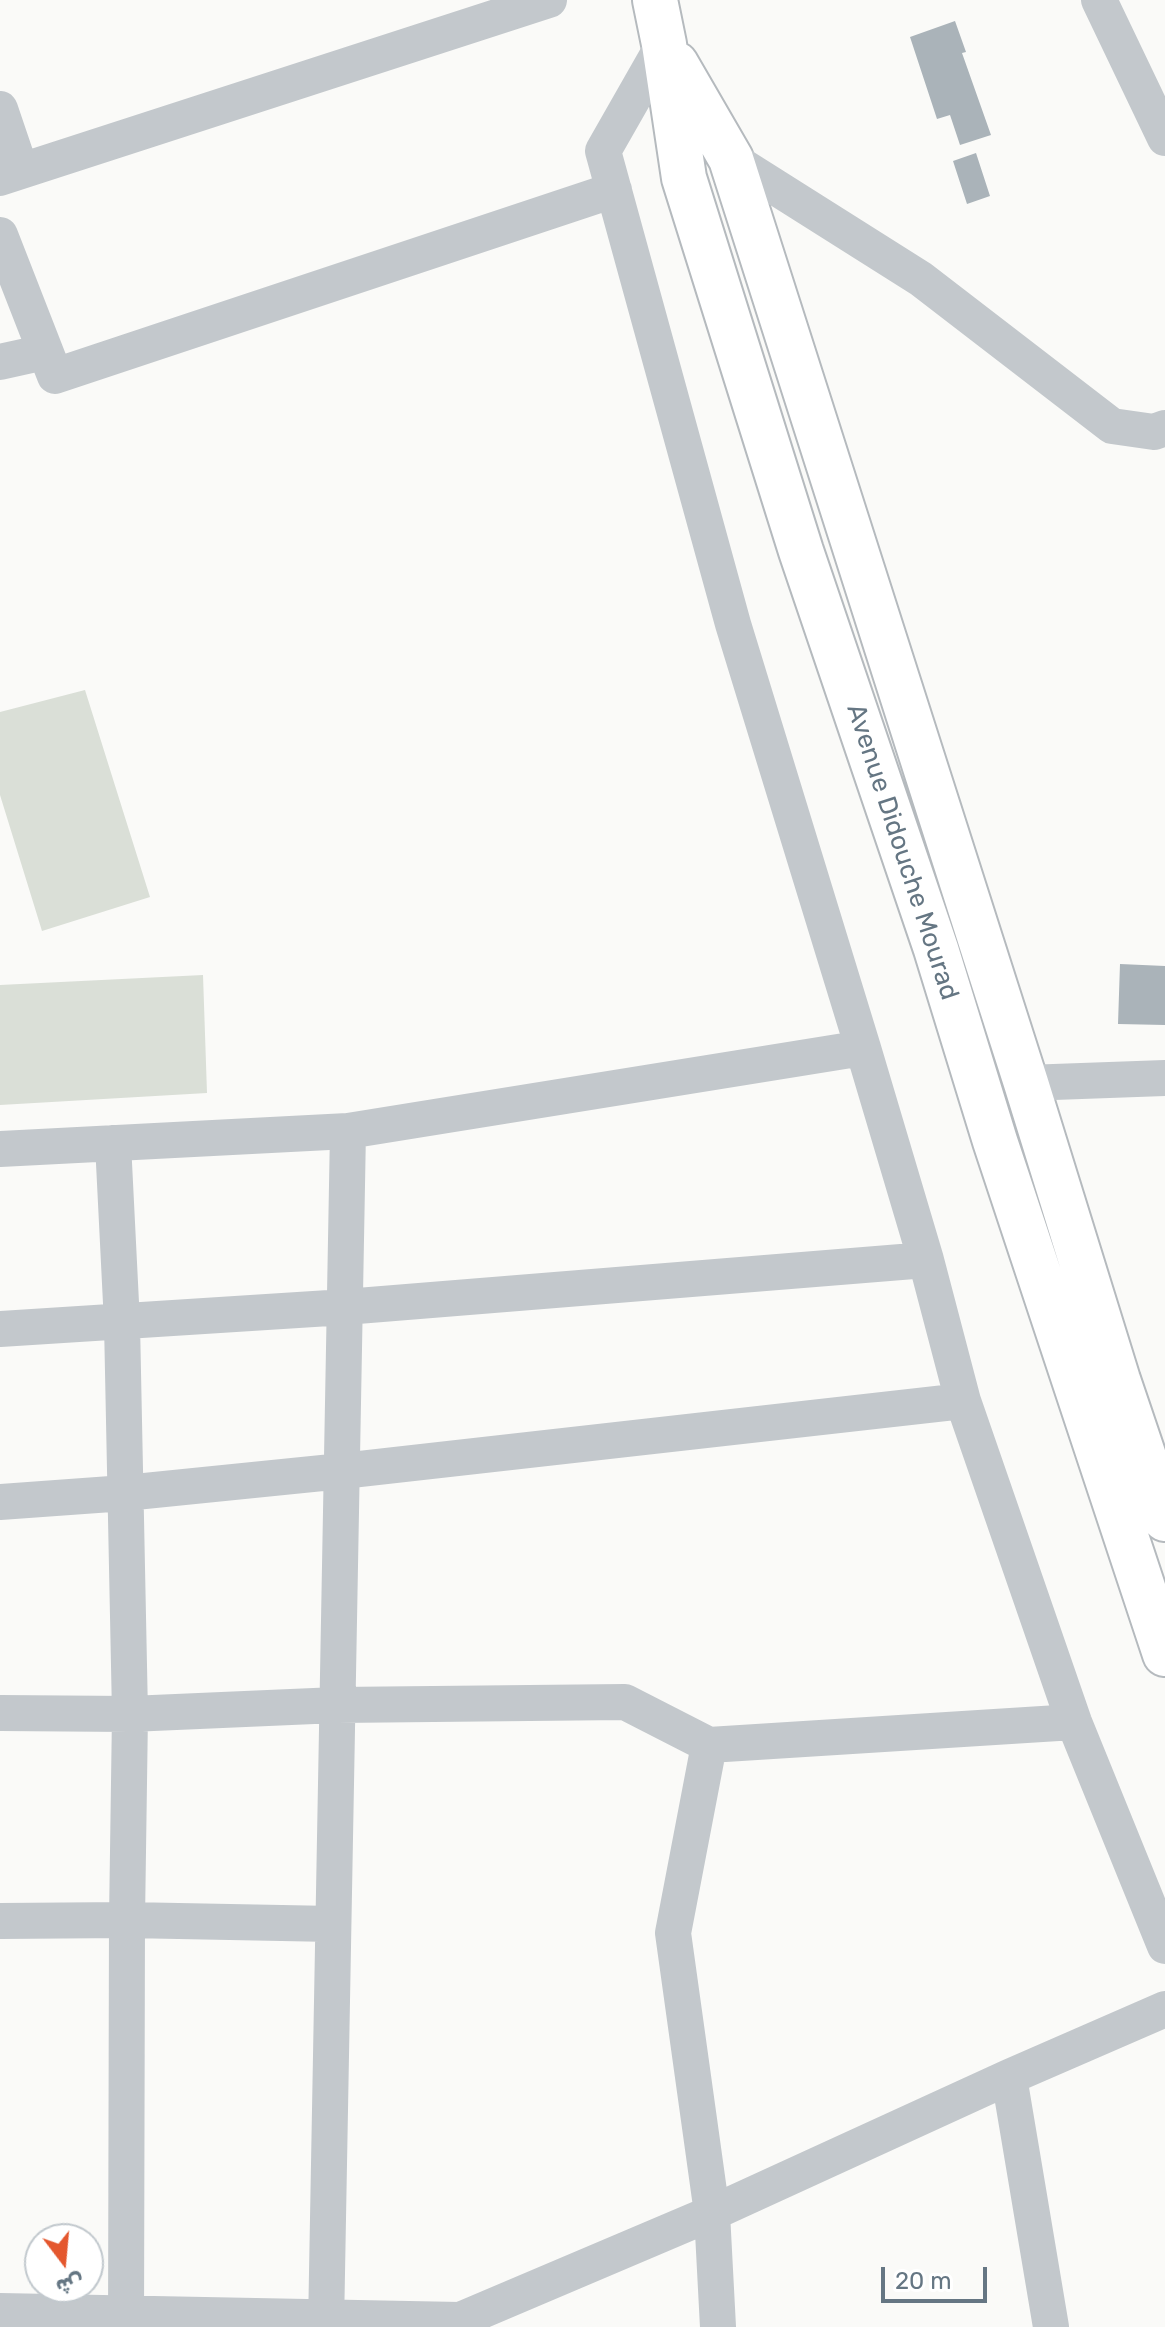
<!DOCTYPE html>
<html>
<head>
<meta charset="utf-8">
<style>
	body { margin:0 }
	#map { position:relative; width:1165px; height:2327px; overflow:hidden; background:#fafaf8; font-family:Rubik,Cairo,sans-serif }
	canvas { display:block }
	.north { position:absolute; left:24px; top:2223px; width:80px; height:80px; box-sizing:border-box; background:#fff; border:2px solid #c1c8cd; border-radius:50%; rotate:164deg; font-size:22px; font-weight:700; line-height:32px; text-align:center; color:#657683 }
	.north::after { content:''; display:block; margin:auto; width:28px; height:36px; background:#e4572e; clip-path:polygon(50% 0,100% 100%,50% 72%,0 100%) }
	.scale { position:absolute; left:881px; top:2267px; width:106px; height:36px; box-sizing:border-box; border:4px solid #657683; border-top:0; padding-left:10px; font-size:24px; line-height:28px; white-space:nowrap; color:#657683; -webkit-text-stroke:6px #fff; paint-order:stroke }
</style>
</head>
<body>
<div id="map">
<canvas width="1165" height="2327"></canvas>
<div class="north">ش</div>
<div class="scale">20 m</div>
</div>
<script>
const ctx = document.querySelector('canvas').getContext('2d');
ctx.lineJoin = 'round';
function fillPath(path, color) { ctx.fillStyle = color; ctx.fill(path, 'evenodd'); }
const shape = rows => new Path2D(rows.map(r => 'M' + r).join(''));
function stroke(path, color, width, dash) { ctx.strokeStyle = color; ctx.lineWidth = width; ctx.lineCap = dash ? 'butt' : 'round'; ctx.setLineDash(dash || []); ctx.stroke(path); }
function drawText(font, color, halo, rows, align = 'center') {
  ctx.font = font + ' Rubik,sans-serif'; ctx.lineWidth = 8; ctx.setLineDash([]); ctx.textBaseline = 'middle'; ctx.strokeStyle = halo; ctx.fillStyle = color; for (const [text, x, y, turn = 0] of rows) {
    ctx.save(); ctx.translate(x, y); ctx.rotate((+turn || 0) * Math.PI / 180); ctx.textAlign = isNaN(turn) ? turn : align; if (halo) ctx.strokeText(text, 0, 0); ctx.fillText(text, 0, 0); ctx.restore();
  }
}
fillPath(shape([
	[85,690,150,897,42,931,0,795,0,712],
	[203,975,207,1093,0,1105,0,985]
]), '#dadfd7');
fillPath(shape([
	[955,21,966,52,962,53,991,135,960,145,950,115,937,119,910,37],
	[976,153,990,196,967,204,953,161],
	[1120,964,1165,966,1165,1025,1118,1024]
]), '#aab3b9');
const major = shape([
	[655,0,664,44,684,178,801,551,936,949,995,1141,1165,1654],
	[676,64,731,159,1026,1083,1118,1380,1165,1519]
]);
stroke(major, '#b5babe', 48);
stroke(shape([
	[1099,0,1165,138],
	[664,44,603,151,733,624,863,1048,926,1260,963,1401,1074,1722,1165,1946],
	[0,109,21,171],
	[731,159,921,279,1112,426,1154,432,1165,428],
	[0,178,549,0],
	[0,235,55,376,614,190],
	[0,362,45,352],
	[1026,1083,1165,1078],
	[113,1143,122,1323,130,1714,127,1920,126,2327],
	[0,1149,348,1131],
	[0,1329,345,1307,926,1260],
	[0,1502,125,1493,342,1471,963,1401],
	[0,1713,130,1714,337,1705,625,1702,709,1745,1074,1722],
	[709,1745,673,1933,712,2213,718,2327],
	[0,1921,127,1920,333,1924],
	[1009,2077,1051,2327],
	[0,2311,460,2320,712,2213,1009,2077,1165,2009],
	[326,2327,348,1131,863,1048]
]), '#c3c8cc', 36);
stroke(major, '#fff', 44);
drawText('26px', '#657683', '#fff', [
	["Avenue Didouche Mourad",902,852,72]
]);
</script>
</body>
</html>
